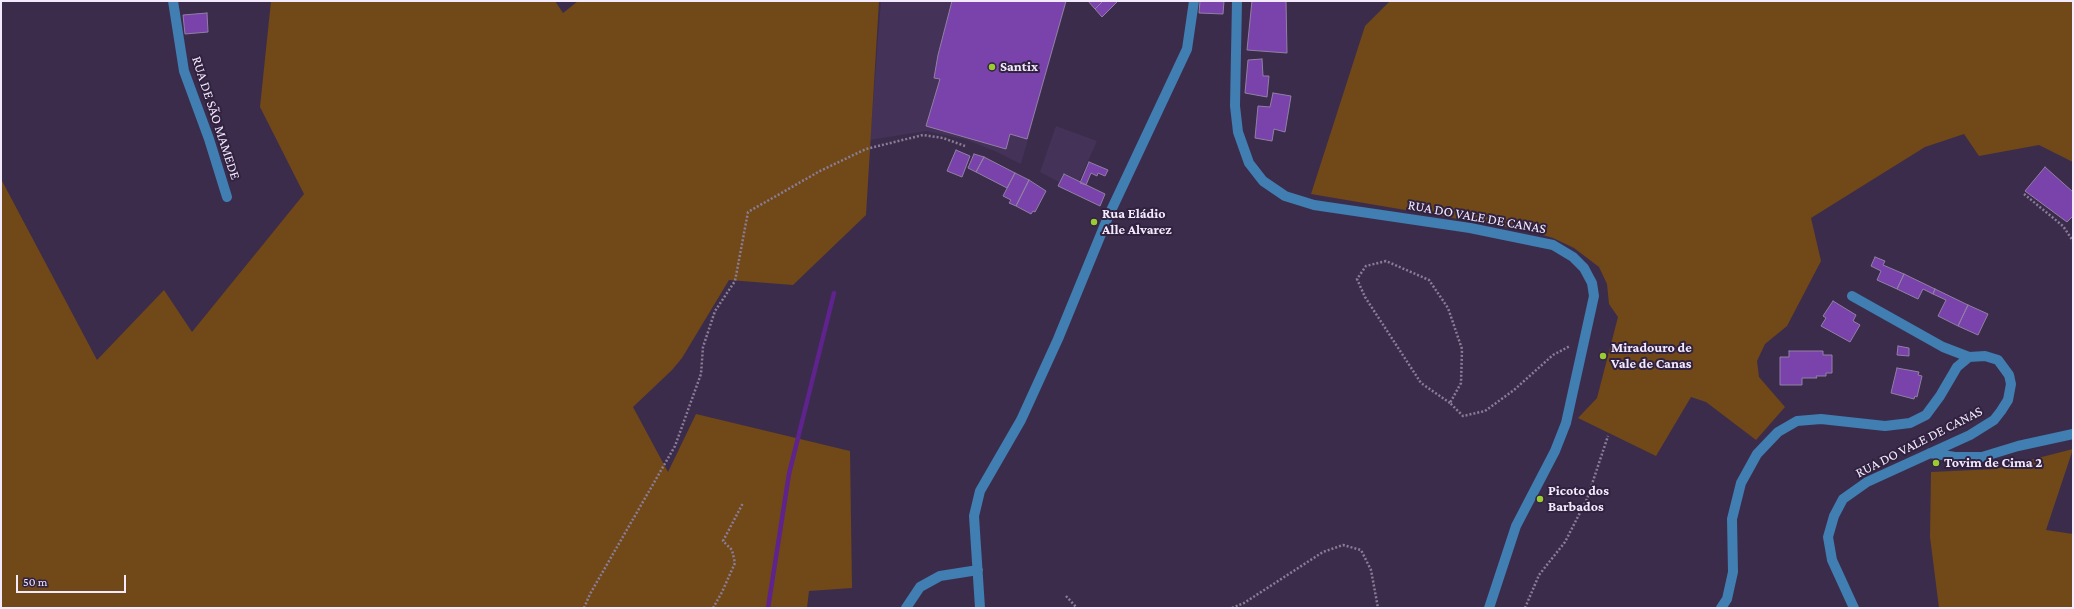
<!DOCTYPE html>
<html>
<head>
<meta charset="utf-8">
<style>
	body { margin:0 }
	#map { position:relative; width:2074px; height:609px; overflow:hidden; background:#3b2c4b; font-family:"Crimson Pro",serif }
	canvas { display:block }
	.frame { position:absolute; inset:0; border:2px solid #f3eafe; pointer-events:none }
	.scale { position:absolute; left:16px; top:575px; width:110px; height:18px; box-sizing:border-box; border:2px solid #f3eafe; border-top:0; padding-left:5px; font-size:12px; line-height:14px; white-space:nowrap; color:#f3eafe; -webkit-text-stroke:3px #312240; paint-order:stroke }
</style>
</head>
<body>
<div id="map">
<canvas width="2074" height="609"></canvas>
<div class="frame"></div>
<div class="scale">50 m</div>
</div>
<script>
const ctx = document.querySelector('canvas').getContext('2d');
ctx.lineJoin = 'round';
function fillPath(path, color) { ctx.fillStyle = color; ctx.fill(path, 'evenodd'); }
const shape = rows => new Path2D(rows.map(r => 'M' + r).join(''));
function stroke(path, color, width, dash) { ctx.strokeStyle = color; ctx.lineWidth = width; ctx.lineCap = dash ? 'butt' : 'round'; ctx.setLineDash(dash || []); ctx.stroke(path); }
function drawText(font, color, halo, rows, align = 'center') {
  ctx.font = font + ' "Crimson Pro",serif'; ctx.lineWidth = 4; ctx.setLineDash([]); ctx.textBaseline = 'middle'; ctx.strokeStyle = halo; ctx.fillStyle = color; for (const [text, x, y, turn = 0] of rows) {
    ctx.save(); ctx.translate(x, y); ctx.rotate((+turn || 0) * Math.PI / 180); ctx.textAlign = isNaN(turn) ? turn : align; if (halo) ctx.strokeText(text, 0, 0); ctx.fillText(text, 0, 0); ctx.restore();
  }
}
fillPath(shape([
	[881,1,1067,1,1021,164,997,152,967,140,926,131,870,140],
	[1056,126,1097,141,1079,181,1064,173,1059,182,1040,172]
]), '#443258');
fillPath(shape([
	[271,1,555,1,563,13,578,1,879,1,866,215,793,285,729,280,682,358,672,370,633,407,668,472,696,414,850,451,852,588,809,591,807,608,1,608,1,179,97,360,164,290,192,332,304,194,260,107],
	[1390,1,2073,1,2073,162,2039,145,1979,156,1964,134,1925,147,1811,218,1821,261,1787,326,1765,344,1757,361,1759,377,1785,407,1756,440,1706,402,1691,397,1656,456,1578,418,1597,398,1618,317,1609,304,1607,284,1599,267,1574,248,1553,238,1529,231,1311,194,1365,26],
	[2073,449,2046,530,2073,534,2073,608,1939,608,1930,537,1931,472,1995,469]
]), '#714818');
stroke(shape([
	[768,608,789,474,834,293]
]), '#5e238c', 4.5);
const building = shape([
	[952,1,1066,1,1027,139,1010,134,1006,149,926,126,940,79,934,78,938,55,952,1],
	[1088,1,1103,1,1095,9,1088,1],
	[1103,1,1118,1,1102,17,1095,9,1103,1],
	[1200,1,1224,1,1223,14,1199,13,1200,1],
	[1252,1,1286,1,1287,53,1247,50,1252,1],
	[207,13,208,32,185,34,183,15,207,13],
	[1262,59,1263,76,1269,76,1267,97,1245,93,1248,60,1262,59],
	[1273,93,1291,96,1285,132,1274,129,1272,141,1255,138,1258,106,1270,107,1273,93],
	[956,150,970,156,962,177,947,171,956,150],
	[974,154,984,157,976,172,968,168,974,154],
	[984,157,1015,173,1007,188,976,172,984,157],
	[1089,162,1108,170,1105,176,1098,173,1097,176,1091,173,1086,185,1080,183,1089,162],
	[2045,167,2073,192,2073,216,2067,222,2025,191,2045,167],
	[1015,173,1029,180,1016,206,1009,203,1011,200,1003,196,1015,173],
	[1064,174,1105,194,1100,206,1058,186,1064,174],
	[1029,180,1046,191,1035,212,1033,211,1031,214,1016,206,1029,180],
	[1875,257,1885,261,1883,265,1904,274,1897,289,1877,280,1881,271,1871,266,1875,257],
	[1904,274,1935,289,1933,294,1923,289,1918,299,1897,289,1904,274],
	[1935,289,1968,305,1958,326,1938,316,1946,300,1933,294,1935,289],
	[1833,301,1856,315,1853,321,1860,325,1850,342,1821,326,1826,318,1823,316,1833,301],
	[1968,305,1988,314,1978,335,1958,326,1968,305],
	[1898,346,1909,348,1909,356,1897,355,1898,346],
	[1789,351,1823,351,1823,355,1832,355,1832,373,1826,373,1826,376,1816,376,1817,378,1802,378,1802,385,1780,385,1780,357,1789,357,1789,351],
	[1897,368,1919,372,1918,375,1922,376,1917,397,1915,396,1914,399,1891,393,1897,368]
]);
fillPath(building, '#7a42ab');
stroke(building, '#9180a4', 1);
stroke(shape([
	[2024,194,2063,226,2073,241],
	[1450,403,1421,383,1365,297,1357,279,1366,266,1386,261,1429,280,1448,308,1462,349,1461,383,1450,403,1463,416,1485,411,1514,390,1553,355,1570,346],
	[1066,596,1077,608],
	[584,608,590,594,675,446,701,374,703,347,715,311,735,281,748,212,820,171,866,149,923,135,943,138,965,146],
	[713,608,722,592,735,563,732,550,723,541,743,503],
	[1232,608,1244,603,1323,552,1343,545,1361,550,1371,570,1378,608],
	[1525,608,1539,575,1565,542,1587,499,1608,436]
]), '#8a7d97', 2.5, [2, 2]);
stroke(shape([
	[173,1,184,71,209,139,227,197],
	[1237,1,1235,106,1238,132,1249,163,1263,181,1285,196,1314,205,1470,228,1553,245,1573,257,1584,268,1592,283,1594,296,1566,423,1555,451,1516,526,1489,608],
	[1852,296,1943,347,1969,357],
	[1930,453,1955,457,1982,457,2018,446,2073,434],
	[906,608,920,587,940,576,978,570],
	[980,608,974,516,980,491,1021,420,1058,339,1108,217,1187,49,1194,1],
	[1721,608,1727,599,1733,572,1732,519,1741,483,1757,454,1778,432,1797,421,1821,419,1885,426,1910,423,1926,415,1940,396,1957,367,1969,357,1985,356,1998,360,2009,375,2011,384,2008,400,2001,411,1994,420,1970,435,1867,482,1843,499,1834,516,1828,537,1832,560,1854,608]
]), '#417eb1', 10);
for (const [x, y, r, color] of [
	[992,67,4,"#9bcb32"],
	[1094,222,4,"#9bcb32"],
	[1603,356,4,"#9bcb32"],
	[1936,463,4,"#9bcb32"],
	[1540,499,4,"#9bcb32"]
]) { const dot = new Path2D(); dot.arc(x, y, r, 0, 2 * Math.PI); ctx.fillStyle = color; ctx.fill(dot); stroke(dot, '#312240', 1.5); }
drawText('bold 14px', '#f3eafe', '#312240', [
	["Santix",1000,67],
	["Rua Eládio",1102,214],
	["Alle Alvarez",1102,230],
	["Miradouro de",1611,348],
	["Vale de Canas",1611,364],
	["Tovim de Cima 2",1944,463],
	["Picoto dos",1548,491],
	["Barbados",1548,507]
], 'left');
drawText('14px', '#f3eafe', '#312240', [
	["RUA DE SÃO MAMEDE",216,118,72],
	["RUA DO VALE DE CANAS",1477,217,10],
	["RUA DO VALE DE CANAS",1919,442,-27]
]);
</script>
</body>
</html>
